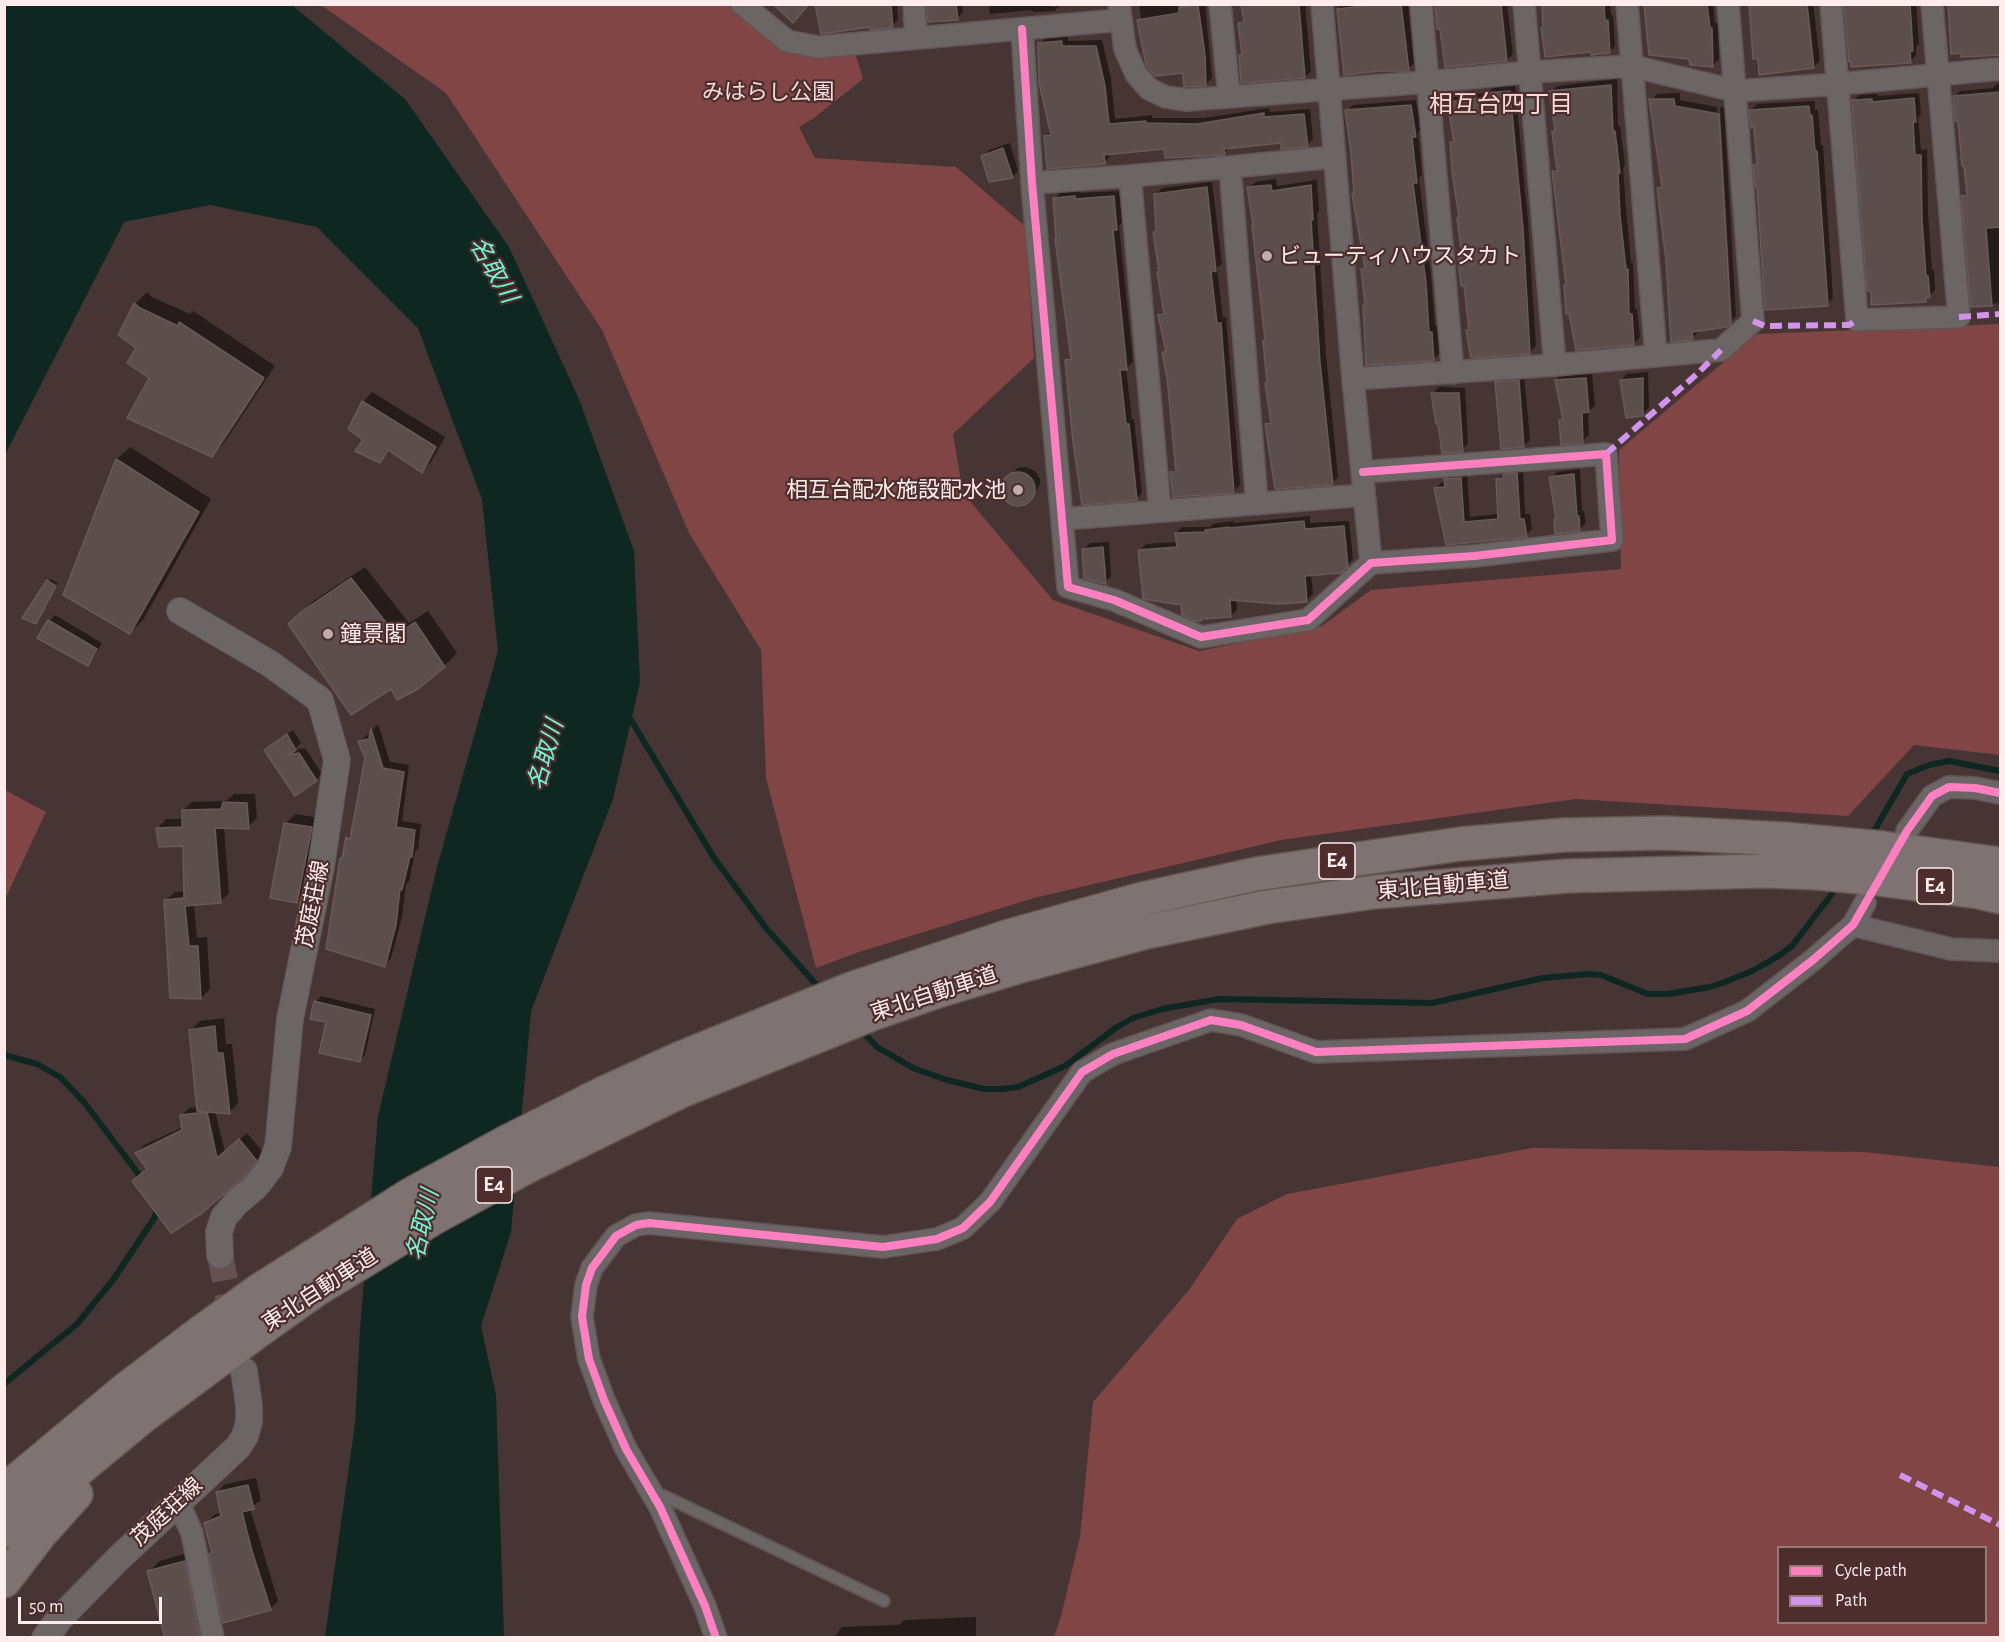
<!DOCTYPE html>
<html>
<head>
<meta charset="utf-8">
<style>
	body { margin:0 }
	#map { position:relative; width:2005px; height:1642px; overflow:hidden; background:#463534; font-family:"Alegreya Sans",sans-serif }
	canvas { display:block }
	.frame { position:absolute; inset:0; border:6px solid #feedec; pointer-events:none }
	.legend { position:absolute; left:1777px; top:1546px; width:210px; height:78px; box-sizing:border-box; background:#4d2e2d; border:2px solid #947a79; margin:0; padding:8px 10px; list-style:none; font-size:18px; color:#feedec }
	.legend li { display:flex; align-items:center; gap:12px; height:30px }
	.legend b { width:30px; border:2px solid #947a79 }
	.scale { position:absolute; left:18px; top:1597px; width:144px; height:27px; box-sizing:border-box; border:3px solid #feedec; border-top:0; padding-left:8px; font-size:18px; line-height:21px; white-space:nowrap; color:#feedec; -webkit-text-stroke:4px #4d2e2d; paint-order:stroke }
</style>
</head>
<body>
<div id="map">
<canvas width="2005" height="1642"></canvas>
<div class="frame"></div>
<ul class="legend">
<li><b style="height:8px;background:#ff80c0"></b>Cycle path</li>
<li><b style="height:8px;background:#d193ec"></b>Path</li>
</ul>
<div class="scale">50 m</div>
</div>
<script>
const ctx = document.querySelector('canvas').getContext('2d');
ctx.lineJoin = 'round';
function fillPath(path, color) { ctx.fillStyle = color; ctx.fill(path, 'evenodd'); }
const shape = rows => new Path2D(rows.map(r => 'M' + r).join(''));
function stroke(path, color, width, dash) { ctx.strokeStyle = color; ctx.lineWidth = width; ctx.lineCap = dash ? 'butt' : 'round'; ctx.setLineDash(dash || []); ctx.stroke(path); }
function drawText(font, color, halo, rows, align = 'center') {
  ctx.font = font + ' "Alegreya Sans","Noto Sans JP",sans-serif'; ctx.lineWidth = 4.5; ctx.setLineDash([]); ctx.textBaseline = 'middle'; ctx.strokeStyle = halo; ctx.fillStyle = color; for (const [text, x, y, turn = 0] of rows) {
    ctx.save(); ctx.translate(x, y); ctx.rotate((+turn || 0) * Math.PI / 180); ctx.textAlign = isNaN(turn) ? turn : align; if (halo) ctx.strokeText(text, 0, 0); ctx.fillText(text, 0, 0); ctx.restore();
  }
}
fillPath(shape([
	[321,5,728,5,791,54,856,56,863,79,814,118,799,127,815,158,956,167,1025,226,1034,358,953,434,963,493,1053,600,1199,651,1322,626,1371,590,1621,569,1619,450,1757,334,2000,324,2000,755,1914,745,1848,816,1576,799,1281,840,1034,898,859,952,816,968,766,778,761,650,689,533,602,330,446,93],
	[5,790,46,812,5,899],
	[1532,1148,1864,1152,2000,1167,2000,1637,1054,1637,1061,1616,1080,1537,1093,1402,1189,1290,1237,1219,1287,1194],
	[1778,1548,1986,1548,1986,1622,1778,1622]
]), '#804544');
fillPath(shape([
	[5,5,292,5,405,99,509,247,579,399,634,551,640,682,613,799,531,1011,511,1232,481,1326,496,1395,504,1637,325,1637,355,1424,360,1329,378,1116,437,867,498,651,482,499,418,328,317,227,210,205,124,222,5,455]
]), '#0e2721');
fillPath(shape([
	[816,4,897,4,898,20,892,26,871,25],
	[928,4,962,4,963,12,957,18],
	[989,4,1053,4,1053,7,1056,7,1056,4,1061,4,1055,11,1033,12,1032,10,990,14],
	[1139,4,1205,4,1212,78,1206,84,1185,71,1138,20,1141,18],
	[1243,4,1305,4,1311,71,1305,77,1241,55,1243,53,1239,24,1245,18],
	[1341,4,1408,4,1414,63,1408,69,1338,10],
	[1438,4,1507,4,1513,54,1507,60,1437,6],
	[1543,4,1610,4,1611,15,1613,15,1615,46,1609,52,1592,50,1544,26],
	[1645,4,1713,4,1715,23,1718,23,1719,59,1713,65],
	[1750,4,1813,4,1820,61,1813,67],
	[1845,4,1916,4,1919,44,1916,47,1916,55,1910,62],
	[1068,36,1068,41,1102,40,1111,79,1115,119,1152,115,1152,118,1204,118,1269,108,1270,112,1310,109,1313,139,1307,145,1282,141,1231,147,1224,153,1165,147,1110,153,1110,156,1104,162,1046,136,1052,130,1040,44,1046,38],
	[1617,79,1618,126,1620,126,1625,165,1623,168,1626,208,1631,263,1633,263,1635,309,1637,309,1640,337,1634,344,1565,285,1567,283,1553,171,1558,167,1554,132,1556,129,1551,92,1557,86],
	[1997,84,2000,84,2000,303,1972,306,1963,196,1968,191,1959,119,1954,97,1960,91,1993,88],
	[1515,85,1528,222,1536,346,1530,352,1468,331,1471,328,1465,284,1459,258,1463,254,1452,143,1455,140,1449,102,1455,96,1488,93,1493,88],
	[1680,93,1680,100,1717,107,1729,322,1698,330,1698,332,1692,338,1667,260,1659,188,1663,184,1651,100,1657,94],
	[1919,93,1921,114,1918,117,1921,150,1927,149,1928,213,1932,270,1934,270,1935,290,1925,301,1853,101,1859,95,1878,94,1878,96],
	[1416,100,1421,130,1418,132,1422,175,1419,178,1431,276,1435,326,1438,326,1440,353,1434,359,1364,305,1367,303,1363,269,1366,266,1347,111,1353,105],
	[1815,101,1815,110,1818,110,1821,145,1823,145,1833,298,1827,304,1763,243,1755,165,1758,162,1756,126,1751,110,1757,104],
	[1720,107,1724,108,1736,316,1732,320],
	[1010,143,1018,171,1012,177,983,156,989,150],
	[1276,179,1277,186,1317,180,1319,212,1317,214,1326,355,1338,477,1332,483,1267,424,1272,419,1266,384,1269,381,1266,339,1249,188,1255,182],
	[1212,182,1222,264,1217,268,1223,318,1226,317,1240,485,1234,491,1172,473,1177,468,1164,352,1167,349,1160,315,1165,310,1154,232,1157,230,1156,195,1162,188],
	[1080,191,1080,193,1119,191,1122,222,1119,226,1133,362,1126,369,1132,419,1134,419,1142,493,1136,499,1066,361,1072,355,1054,199,1060,193],
	[147,292,152,297,190,314,193,311,275,366,224,443,212,456,151,377,138,347,135,304],
	[1648,372,1649,408,1642,414,1621,380,1627,374],
	[1592,373,1595,405,1588,412,1589,435,1582,441,1560,421,1564,418,1556,380,1562,374],
	[1524,375,1530,440,1524,446,1497,382,1503,376],
	[1439,387,1465,388,1468,444,1462,450,1433,393],
	[372,392,445,437,431,462,422,471,390,450,380,461,365,439,363,402],
	[130,447,211,499,143,620,130,633,65,594,117,459],
	[1026,467,1035,471,1040,479,1040,484,1035,493,1029,500,1019,504,1009,502,1003,493,1003,483,1017,468],
	[1523,468,1525,514,1530,514,1532,529,1526,535,1447,544,1436,488,1442,482,1446,482,1446,479,1452,473,1467,472,1470,517,1499,514,1497,479,1510,469],
	[1580,469,1582,511,1584,511,1586,523,1580,529,1557,518,1551,478,1557,472],
	[1310,516,1310,523,1349,521,1353,559,1340,572,1311,574,1313,594,1306,601,1236,599,1237,610,1231,616,1203,617,1201,620,1183,604,1140,550,1146,544,1177,542,1176,533,1182,527,1210,527,1213,524,1234,521,1234,523],
	[1109,542,1111,576,1105,582,1084,549,1090,543],
	[365,567,409,623,428,611,457,653,444,666,392,687,303,611,315,600],
	[50,579,58,583,36,622,48,581],
	[55,615,102,643,93,658,87,664,49,621],
	[378,724,390,762,409,765,402,821,421,824,418,849,415,852,409,882,406,884,402,917,391,958,384,965,341,859,344,856,347,838,352,833,367,758,360,741,367,735,371,734,372,730],
	[293,730,301,743,294,750,305,748,322,774,316,780,272,744],
	[234,794,255,794,257,818,248,827,224,827,229,893,220,902,194,904,197,938,207,937,210,989,201,998,165,901,175,892,185,891,184,844,158,828,166,819,184,819,183,811,192,802,226,801],
	[295,814,320,818,306,892,297,902,285,824],
	[321,996,375,1009,365,1055,359,1060,327,1021,316,1002],
	[224,1018,226,1044,232,1044,238,1103,229,1113,215,1111,225,1152,247,1133,263,1152,252,1166,134,1181,148,1168,137,1153,144,1145,183,1127,182,1115,189,1108,198,1107,190,1031,200,1021],
	[256,1478,261,1500,250,1508,278,1601,270,1609,213,1552,206,1523,214,1515,222,1512,217,1492,225,1484],
	[195,1551,216,1638,167,1638,149,1571,160,1561],
	[976,1617,976,1638,834,1638,842,1627,899,1625,904,1620]
]), '#0007');
stroke(shape([
	[628,715,714,858,766,928,821,990],
	[1870,838,1907,774,1929,765,1949,761,2000,771],
	[860,1029,877,1047,913,1068,947,1080,984,1089,1003,1089,1018,1087,1065,1066,1117,1027,1133,1018,1162,1009,1219,999,1432,1003,1543,978,1588,974,1601,975,1648,994,1668,994,1710,987,1725,982,1752,971,1777,957,1792,946,1838,886],
	[4,1055,37,1064,60,1077,84,1102,143,1180],
	[4,1384,77,1324,113,1280,155,1217,157,1208]
]), '#0e2721', 6);
const building = shape([
	[773,4,809,4,793,23,773,4],
	[815,4,891,4,893,28,870,30,870,27,821,34,815,4],
	[927,4,956,4,958,20,928,22,927,4],
	[1241,4,1299,4,1305,78,1241,83,1239,55,1242,55,1238,23,1244,22,1241,4],
	[1380,4,1401,4,1409,71,1380,71,1344,75,1337,9,1380,4],
	[1501,4,1507,61,1445,67,1440,29,1437,29,1435,5,1501,4],
	[1542,4,1604,4,1605,21,1608,20,1610,53,1591,55,1590,52,1545,57,1541,27,1543,27,1542,4],
	[1644,4,1707,4,1710,28,1712,28,1713,67,1690,65,1689,59,1649,55,1644,4],
	[1749,4,1807,4,1814,68,1759,75,1758,59,1753,59,1749,4],
	[1844,4,1910,4,1913,51,1910,51,1911,63,1851,67,1851,61,1849,62,1844,4],
	[1948,4,2001,4,2001,55,1961,57,1961,53,1951,54,1948,4],
	[1198,5,1205,55,1206,86,1184,87,1183,73,1155,76,1146,65,1137,20,1179,13,1179,7,1198,5],
	[1062,41,1062,46,1096,46,1105,86,1109,124,1146,121,1146,123,1197,124,1264,113,1264,117,1304,114,1308,147,1281,149,1281,143,1224,149,1225,155,1165,158,1164,149,1104,155,1105,164,1047,169,1044,136,1051,135,1039,83,1038,43,1062,41],
	[1611,85,1613,131,1615,131,1620,173,1618,173,1620,215,1626,269,1628,269,1629,314,1632,314,1634,345,1576,350,1569,314,1566,314,1564,285,1566,285,1552,171,1557,171,1552,131,1555,131,1549,91,1611,85],
	[1510,91,1523,229,1530,354,1471,358,1466,330,1469,330,1464,286,1461,286,1458,258,1462,257,1457,218,1459,217,1452,172,1450,142,1454,142,1447,102,1486,97,1485,93,1510,91],
	[2001,92,2001,227,1986,228,1992,306,1971,307,1961,196,1967,195,1964,166,1962,166,1958,121,1955,121,1953,96,2001,92],
	[1914,98,1916,122,1913,122,1915,155,1921,155,1922,220,1926,276,1928,276,1930,297,1926,298,1926,302,1871,305,1871,291,1867,291,1852,100,1872,99,1872,102,1914,98],
	[1649,99,1674,99,1675,106,1719,114,1731,324,1727,327,1692,332,1693,340,1671,342,1666,260,1657,188,1662,187,1649,99],
	[1411,105,1416,137,1412,137,1417,183,1413,183,1426,283,1429,332,1432,332,1434,361,1366,365,1363,305,1365,305,1361,269,1365,268,1352,194,1354,193,1351,153,1345,110,1411,105],
	[1809,106,1810,116,1812,115,1815,151,1817,151,1828,306,1765,310,1757,187,1755,187,1753,165,1757,164,1754,127,1751,128,1749,110,1809,106],
	[1003,148,1013,178,989,182,981,156,1003,148],
	[1271,185,1272,191,1311,185,1313,220,1311,220,1320,362,1333,485,1275,489,1265,424,1271,423,1265,383,1267,383,1263,341,1265,340,1252,225,1253,225,1247,187,1271,185],
	[1207,187,1216,271,1211,272,1217,323,1221,323,1234,493,1173,497,1170,472,1176,472,1167,378,1162,352,1166,352,1158,315,1164,314,1157,272,1159,272,1153,232,1156,232,1154,194,1207,187],
	[1075,196,1075,199,1114,196,1117,230,1113,230,1127,370,1120,370,1126,424,1129,424,1137,500,1082,505,1073,442,1065,360,1071,359,1055,239,1056,239,1053,198,1075,196],
	[134,303,140,308,178,326,179,322,264,378,212,457,127,418,149,378,127,363,136,348,118,335,134,303],
	[1586,378,1589,412,1582,413,1583,443,1561,445,1559,420,1563,420,1555,380,1586,378],
	[1643,378,1643,416,1626,418,1620,380,1643,378],
	[1519,380,1524,447,1501,449,1495,382,1519,380],
	[1431,393,1459,393,1463,452,1442,453,1438,424,1436,424,1431,393],
	[362,401,436,447,422,473,388,450,380,463,355,451,363,440,348,429,362,401],
	[116,459,199,512,130,634,63,595,116,459],
	'1001 489a17 17 0 1 1 34 0a17 17 0 1 1-34 0Z',
	[1517,473,1520,519,1524,519,1527,537,1446,545,1434,488,1445,487,1444,479,1461,478,1464,522,1498,519,1496,479,1503,478,1503,474,1517,473],
	[1574,474,1577,516,1579,516,1580,531,1555,534,1554,519,1556,519,1549,477,1574,474],
	[1304,521,1305,529,1344,526,1348,567,1341,573,1305,576,1307,602,1279,604,1230,600,1231,617,1201,619,1201,621,1196,621,1182,615,1181,605,1143,599,1138,550,1177,547,1175,533,1205,532,1205,530,1229,527,1229,528,1304,521],
	[1103,547,1106,584,1084,578,1082,549,1103,547],
	[351,578,396,635,415,622,445,667,418,689,397,700,391,689,351,715,288,624,301,612,351,578],
	[47,580,56,586,36,624,22,618,47,580],
	[48,620,97,649,88,666,37,638,48,620],
	[371,729,383,768,404,772,396,827,415,830,412,857,410,856,402,890,400,889,396,925,385,967,326,949,340,858,342,859,346,837,350,839,365,758,358,741,369,739,371,729],
	[287,734,296,750,288,755,299,753,317,781,295,796,264,750,287,734],
	[223,802,247,803,249,829,215,828,221,903,185,906,189,946,198,946,201,999,170,998,164,900,184,898,183,846,159,847,156,828,182,827,182,810,221,809,223,802],
	[284,823,312,827,297,903,270,898,284,823],
	[314,1001,371,1015,360,1062,319,1053,326,1022,310,1019,314,1001],
	[215,1026,217,1053,223,1053,230,1114,197,1111,189,1030,215,1026],
	[207,1112,217,1158,239,1139,257,1161,245,1176,202,1213,171,1233,132,1181,147,1169,135,1153,182,1130,180,1115,207,1112],
	[248,1485,254,1509,242,1512,252,1551,271,1610,223,1623,209,1554,212,1553,204,1523,221,1516,216,1492,248,1485],
	[185,1561,200,1638,165,1638,147,1571,185,1561]
]);
fillPath(building, '#5c4e4d');
stroke(building, '#685a5a', 1.5);
stroke(shape([
	[220,1255,234,1327]
]), '#625150', 26, [26, 13]);
const service = shape([
	[654,1496,664,1496,884,1601]
]);
const minor = shape([
	[742,4,787,41,818,47,1120,20],
	[914,4,916,37],
	[1119,4,1125,49,1136,74,1149,89,1166,97,1187,100,1427,82,1530,72,1632,66,1736,91,1838,84,2000,69],
	[1220,4,1229,96],
	[1322,4,1353,379,1371,563],
	[1421,4,1453,373],
	[1524,4,1555,365],
	[1627,4,1656,355],
	[1831,4,1857,320,1959,317,1932,4],
	[1022,29,1032,183,1068,587,1114,600,1201,637,1308,620,1371,563,1474,556,1612,540,1606,454,1363,472],
	[1230,167,1335,157],
	[1032,183,1130,176],
	[1353,379,1555,365,1721,350,1753,321,1728,4],
	[1160,510,1130,176,1230,167,1257,504],
	[1063,519,1364,495],
	[1907,831,1932,796,1949,787,1975,788,2000,793],
	[1853,925,1951,949,2000,951],
	[178,1502,192,1533,213,1638],
	[716,1638,705,1606,660,1507,626,1449,604,1400,589,1359,582,1317,586,1285,592,1268,616,1236,636,1225,649,1223,883,1247,937,1239,963,1228,990,1202,1082,1072,1113,1054,1211,1020,1241,1025,1316,1052,1685,1039,1747,1011,1813,960,1853,925,1865,903]
]);
const tertiary = shape([
	[180,611,269,663,320,700,337,760,321,867,290,1019,278,1147,270,1168,256,1186,236,1203,224,1217,219,1232,220,1255],
	[45,1638,60,1618,120,1557,238,1447,245,1436,249,1422,249,1405,244,1371]
]);
const motorway = shape([
	[4,1491,125,1390,200,1333,260,1290,412,1194,507,1142,602,1094,681,1058,851,989,1006,937,1142,899,1256,874,1460,844,1563,835,1666,833,1784,839,1883,848,2000,864],
	[4,1531,142,1417,258,1331,314,1291,435,1217,526,1167,681,1091,872,1014,938,991,1024,965,1146,932,1267,907,1374,892,1567,876,1763,871,1818,873,1870,878,1978,892,2000,897],
	[4,1581,40,1534,76,1494]
]);
stroke(service, '#625453', 14);
stroke(minor, '#625453', 24);
stroke(tertiary, '#625453', 28);
stroke(motorway, '#625453', 36);
stroke(service, '#6c6565', 10);
stroke(minor, '#6c6565', 21);
stroke(tertiary, '#6c6565', 26);
stroke(motorway, '#7e7372', 33);
stroke(shape([
	[1959,317,2000,314],
	[1753,321,1765,326,1849,325,1857,320],
	[1606,454,1698,373,1721,350],
	[1900,1475,2000,1525]
]), '#d193ec', 6, [12, 6]);
stroke(shape([
	[1022,29,1032,183,1068,587,1114,600,1201,637,1308,620,1371,563,1474,556,1612,540,1606,454,1363,472],
	[716,1638,705,1606,660,1507,626,1449,604,1400,589,1359,582,1317,586,1285,592,1268,616,1236,636,1225,649,1223,883,1247,937,1239,963,1228,990,1202,1082,1072,1113,1054,1211,1020,1241,1025,1316,1052,1685,1039,1747,1011,1813,960,1853,925,1907,831,1932,796,1949,787,1975,788,2000,793]
]), '#ff80c0', 8);
for (const [x, y, r, color] of [
	[1267,256,6,"#beadac"],
	[1018,490,6,"#beadac"],
	[328,634,6,"#beadac"]
]) { const dot = new Path2D(); dot.arc(x, y, r, 0, 2 * Math.PI); ctx.fillStyle = color; ctx.fill(dot); stroke(dot, '#4d2e2d', 2); }
for (const [x, y, w] of [
	[1337,861,36],
	[1935,886,36],
	[494,1185,36]
]) { const box = new Path2D(); box.roundRect(x - w / 2, y - 18, w, 36, 4.5); ctx.fillStyle = '#4d2e2d'; ctx.fill(box); stroke(box, '#feedec', 1.5); }
drawText('bold 21px', '#feedec', null, [
	["E4",1337,861],
	["E4",1935,886],
	["E4",494,1185]
]);
drawText('22px', '#f3dddb', '#4d2e2d', [
	["みはらし公園",768,92]
]);
drawText('22px', '#feedec', '#4d2e2d', [
	["ビューティハウスタカト",1279,256],
	["相互台配水施設配水池",1006,490,"right"],
	["鐘景閣",340,634]
], 'left');
drawText('22px', '#feedec', '#4d2e2d', [
	["東北自動車道",1443,886,-5],
	["茂庭荘線",313,904,-79],
	["東北自動車道",934,994,-18],
	["東北自動車道",320,1290,-33],
	["茂庭荘線",167,1512,-43]
]);
drawText('24px', '#fcdbd9', '#4d2e2d', [
	["相互台四丁目",1501,105]
]);
drawText('italic 24px', '#72f5d7', '#4d2e2d', [
	["名取川",493,270,60],
	["名取川",546,755,-74],
	["名取川",423,1225,-77]
]);
</script>
</body>
</html>
